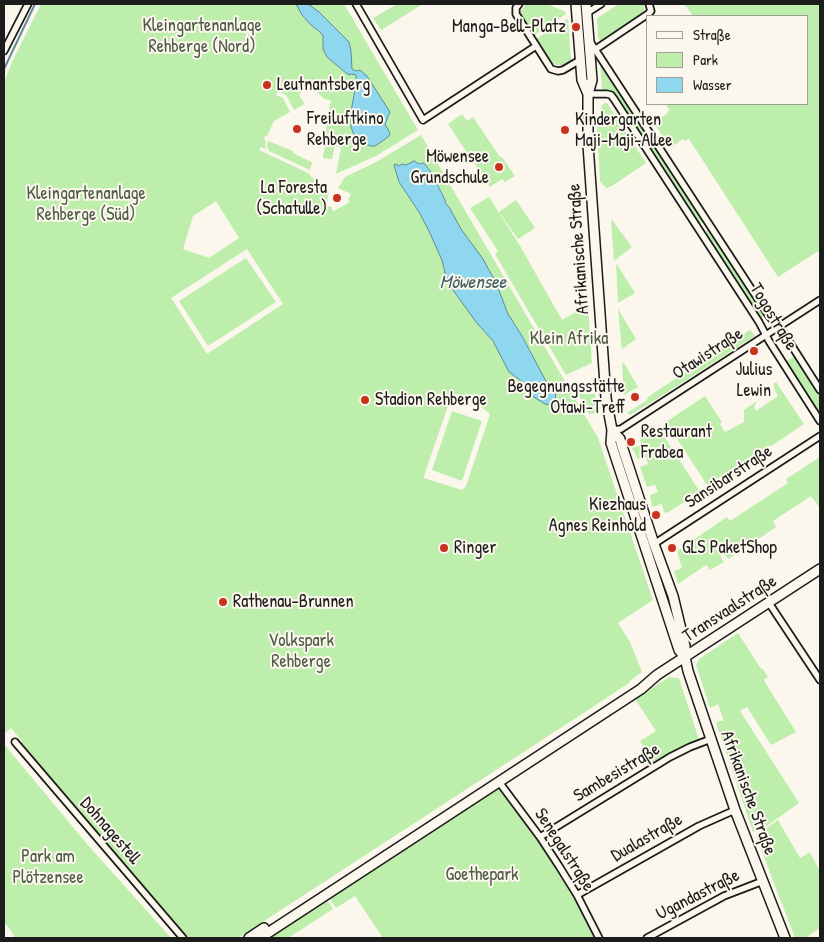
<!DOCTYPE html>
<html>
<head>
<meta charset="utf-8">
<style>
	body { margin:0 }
	#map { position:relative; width:824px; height:942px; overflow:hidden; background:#fbf7ec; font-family:"Patrick Hand",sans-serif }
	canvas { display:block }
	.frame { position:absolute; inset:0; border:5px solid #1c1c1c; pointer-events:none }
	.legend { position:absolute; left:646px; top:15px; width:162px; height:90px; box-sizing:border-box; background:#fbf7ec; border:1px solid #a29f99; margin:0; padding:6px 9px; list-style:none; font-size:15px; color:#1c1c1c }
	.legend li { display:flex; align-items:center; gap:10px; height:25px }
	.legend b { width:25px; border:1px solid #a29f99 }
</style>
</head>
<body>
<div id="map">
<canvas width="824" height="942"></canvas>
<div class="frame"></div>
<ul class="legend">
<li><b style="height:6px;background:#fbf7ec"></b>Straße</li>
<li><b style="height:14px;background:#beeeac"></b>Park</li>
<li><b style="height:14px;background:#8ed7ef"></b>Wasser</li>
</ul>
</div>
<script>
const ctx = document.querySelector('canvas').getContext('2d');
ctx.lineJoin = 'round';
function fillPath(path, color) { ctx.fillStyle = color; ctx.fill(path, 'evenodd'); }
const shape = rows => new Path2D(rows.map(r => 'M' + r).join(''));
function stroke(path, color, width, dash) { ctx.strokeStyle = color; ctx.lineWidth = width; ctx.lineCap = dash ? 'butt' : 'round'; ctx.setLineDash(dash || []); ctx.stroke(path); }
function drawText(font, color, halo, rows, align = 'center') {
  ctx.font = font + ' "Patrick Hand",sans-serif'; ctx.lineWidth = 4; ctx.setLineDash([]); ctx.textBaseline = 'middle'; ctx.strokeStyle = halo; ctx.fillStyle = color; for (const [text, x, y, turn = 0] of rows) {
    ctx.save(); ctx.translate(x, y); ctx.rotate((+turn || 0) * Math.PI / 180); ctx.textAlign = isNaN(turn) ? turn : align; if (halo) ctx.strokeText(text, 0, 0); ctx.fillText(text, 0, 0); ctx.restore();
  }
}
fillPath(shape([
	[41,4,344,4,418,130,376,156,336,174,341,148,335,146,332,159,323,158,323,156,326,140,326,135,325,135,331,100,324,99,315,90,315,88,307,83,306,85,301,81,295,88,301,92,299,95,305,104,294,110,286,95,278,91,276,95,283,98,290,112,274,121,267,136,265,136,264,140,266,141,265,146,267,149,261,147,259,150,308,173,318,184,319,189,323,190,325,192,329,192,326,206,332,207,332,210,334,211,350,202,348,200,351,194,338,188,345,177,378,161,421,135,598,438,653,600,618,623,630,642,642,672,631,680,629,683,582,714,238,938,186,938,21,747,21,743,22,741,11,728,4,734,4,82,12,62],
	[216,201,239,238,209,258,183,249,193,216],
	[247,249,283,304,207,354,171,298],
	[453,393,461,396,477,404,490,414,466,486,462,490,424,478,424,476,452,394],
	[397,4,423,4,381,30,373,18],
	[526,4,547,4,564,11,566,14,533,36,522,18,521,11],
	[619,4,644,4,644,10,642,15,601,42,598,38,597,18],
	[684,4,820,4,820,250,778,277,689,139,685,141,683,139,670,148,654,123,668,113,667,112,670,110,665,104,808,104,808,16,693,16],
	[567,19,568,19,571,61,565,65,556,65,550,62,536,39],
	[600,62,704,222,700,224,616,96,609,91,602,89],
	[605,103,607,103,646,163,612,186,606,188,600,181,597,127,602,105],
	[462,114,467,121,473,117,500,157,502,157,515,176,505,182,502,179,490,187,448,124],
	[268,141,293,151,293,153,311,162,312,163,310,170,269,151,267,145],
	[489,197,519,244,562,320,588,305,592,363,566,375,495,254,498,251,470,208],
	[516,200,535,228,518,239,499,212],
	[612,220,632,247,614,261,611,221],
	[709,230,764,314,767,315,759,320,760,316,705,232],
	[246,258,276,302,208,346,179,301],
	[616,263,635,293,618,303],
	[618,309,636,339,622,349],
	[750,330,751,331,755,336,652,402,630,415,627,413,646,401,649,396],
	[795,356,820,395,820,416,785,362],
	[624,363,638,387,624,395,622,364],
	[776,382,804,424,770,447,769,445,707,485,666,422,705,396,722,422,720,424,725,432,744,422,744,410,757,401,754,407,756,411,778,396,774,388,774,383],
	[578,394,595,394,597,413,589,414],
	[452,411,482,421,462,481,432,470],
	[658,427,700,492,667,513,664,512,662,504,652,507,650,495,658,492,655,485,647,487,640,467,648,464,646,457,638,459,632,448,642,445,640,441,641,438,647,435,647,434,655,431,654,429],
	[820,457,820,508,811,496,773,521,776,527,750,545,746,539,743,541,746,547,728,559,724,553,720,556,724,562,710,570,706,565,678,584,674,571,682,568,677,551,727,517,730,521,776,491,788,483,786,479],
	[738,633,761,669,762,668,768,677,764,679,766,684,796,732,771,745,747,707,740,711,799,803,761,830,753,832,716,723,719,721,724,721,718,704,710,708,696,665,699,659],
	[669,677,679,678,699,740,677,750,653,764,640,741,656,731,635,699],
	[4,744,87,844,171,938,15,938,10,929,4,922],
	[498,788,537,839,555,867,573,896,595,938,383,938,355,896,336,908,330,899],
	[778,820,800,858,810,852,820,872,820,928,805,938,795,938,756,836],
	[327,900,333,909,288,938,270,938]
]), '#beeeac');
const water = shape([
	[296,4,308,4,319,12,349,42,351,51,352,69,356,71,360,70,367,76,390,112,385,124,390,133,389,136,384,140,375,146,370,146,366,144,354,135,351,127,351,121,352,106,356,84,356,75,351,74,350,75,346,73,327,57,323,49,323,36,321,33,311,25,302,15,296,4],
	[414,161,419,164,424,163,431,172,445,200,446,204,449,207,461,229,483,259,490,272,495,280,508,314,522,336,548,385,552,387,554,389,556,392,555,402,553,403,550,405,545,404,537,399,532,396,527,388,520,380,509,372,493,341,476,322,453,290,445,273,442,260,428,229,419,212,399,182,394,165,396,164,399,166,402,164,406,165,414,161]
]);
fillPath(water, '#8ed7ef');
stroke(water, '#608c9b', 1);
stroke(shape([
	[4,69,35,4]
]), '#608c9b', 2);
const street = shape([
	[356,4,423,120,536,46],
	[519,4,516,8,516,14,551,69,558,71,563,70,580,60],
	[587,13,601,4],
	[589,40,769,316,783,332,820,390],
	[4,51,28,4],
	[593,51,648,14,651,11,649,4],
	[588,94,607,94,611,95,614,99,759,322,769,341,820,421],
	[612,430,621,429,624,427,820,300],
	[654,544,820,436],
	[769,603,820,680],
	[15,742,183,938],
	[499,782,540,837,559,866,577,895,599,938],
	[540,837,670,757,690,747,711,739],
	[577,895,699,826,735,810],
	[647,938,724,896,763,881]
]);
const secondary = shape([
	[576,4,582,80,588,94],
	[586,4,592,80,588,94,588,145,606,398,612,430,611,443,679,650,685,657],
	[612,430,620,439,621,443,654,544,673,596,685,646,685,657,688,671,735,810,785,938],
	[249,938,264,928],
	[260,938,641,689,657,675,820,569]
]);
stroke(street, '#1c1c1c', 9);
stroke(secondary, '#1c1c1c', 12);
stroke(street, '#fbf7ec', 5.5);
stroke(secondary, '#fbf7ec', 9);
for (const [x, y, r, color] of [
	[576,27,5,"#c8321e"],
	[267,85,5,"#c8321e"],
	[297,129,5,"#c8321e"],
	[565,130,5,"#c8321e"],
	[499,167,5,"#c8321e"],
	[337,198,5,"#c8321e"],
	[754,351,5,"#c8321e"],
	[635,397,5,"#c8321e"],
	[365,400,5,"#c8321e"],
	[631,442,5,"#c8321e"],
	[656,515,5,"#c8321e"],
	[444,548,5,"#c8321e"],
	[672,548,5,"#c8321e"],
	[223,602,5,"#c8321e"]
]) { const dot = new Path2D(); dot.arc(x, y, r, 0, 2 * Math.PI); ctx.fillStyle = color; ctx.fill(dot); stroke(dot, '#fbf7ec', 2); }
drawText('18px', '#4d5b47', '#fbf7ec', [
	["Kleingartenanlage",202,26],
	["Rehberge (Nord)",202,47],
	["Kleingartenanlage",86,194],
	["Rehberge (Süd)",86,215],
	["Klein Afrika",569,339],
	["Volkspark",301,641],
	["Rehberge",301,662],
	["Park am",48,857],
	["Plötzensee",48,878],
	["Goethepark",482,875]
]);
drawText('18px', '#1c1c1c', '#fbf7ec', [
	["Manga-Bell-Platz",566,27,"right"],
	["Leutnantsberg",277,85],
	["Freiluftkino",307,119],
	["Rehberge",307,140],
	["Kindergarten",575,120],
	["Maji-Maji-Allee",575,141],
	["Möwensee",489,157,"right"],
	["Grundschule",489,178,"right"],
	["La Foresta",327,188,"right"],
	["(Schatulle)",327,209,"right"],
	["Julius",754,370,"center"],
	["Lewin",754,391,"center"],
	["Begegnungsstätte",625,387,"right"],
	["Otawi-Treff",625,408,"right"],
	["Stadion Rehberge",375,400],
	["Restaurant",641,432],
	["Frabea",641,453],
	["Kiezhaus",646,505,"right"],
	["Agnes Reinhold",646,526,"right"],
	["Ringer",454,548],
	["GLS PaketShop",682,548],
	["Rathenau-Brunnen",233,602]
], 'left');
drawText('18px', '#1c1c1c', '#fbf7ec', [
	["Afrikanische Straße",579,249,-94],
	["Togostraße",773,317,59],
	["Otawistraße",708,354,-33],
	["Sansibarstraße",729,477,-33],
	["Transvaalstraße",730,609,-33],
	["Sambesistraße",617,773,-31],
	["Afrikanische Straße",748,793,70],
	["Dohnagestell",110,831,49],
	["Dualastraße",647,838,-30],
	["Senegalstraße",564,850,57],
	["Ugandastraße",698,895,-27]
]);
drawText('italic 19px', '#445d66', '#fbf7ec', [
	["Möwensee",473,283]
]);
</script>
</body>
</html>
